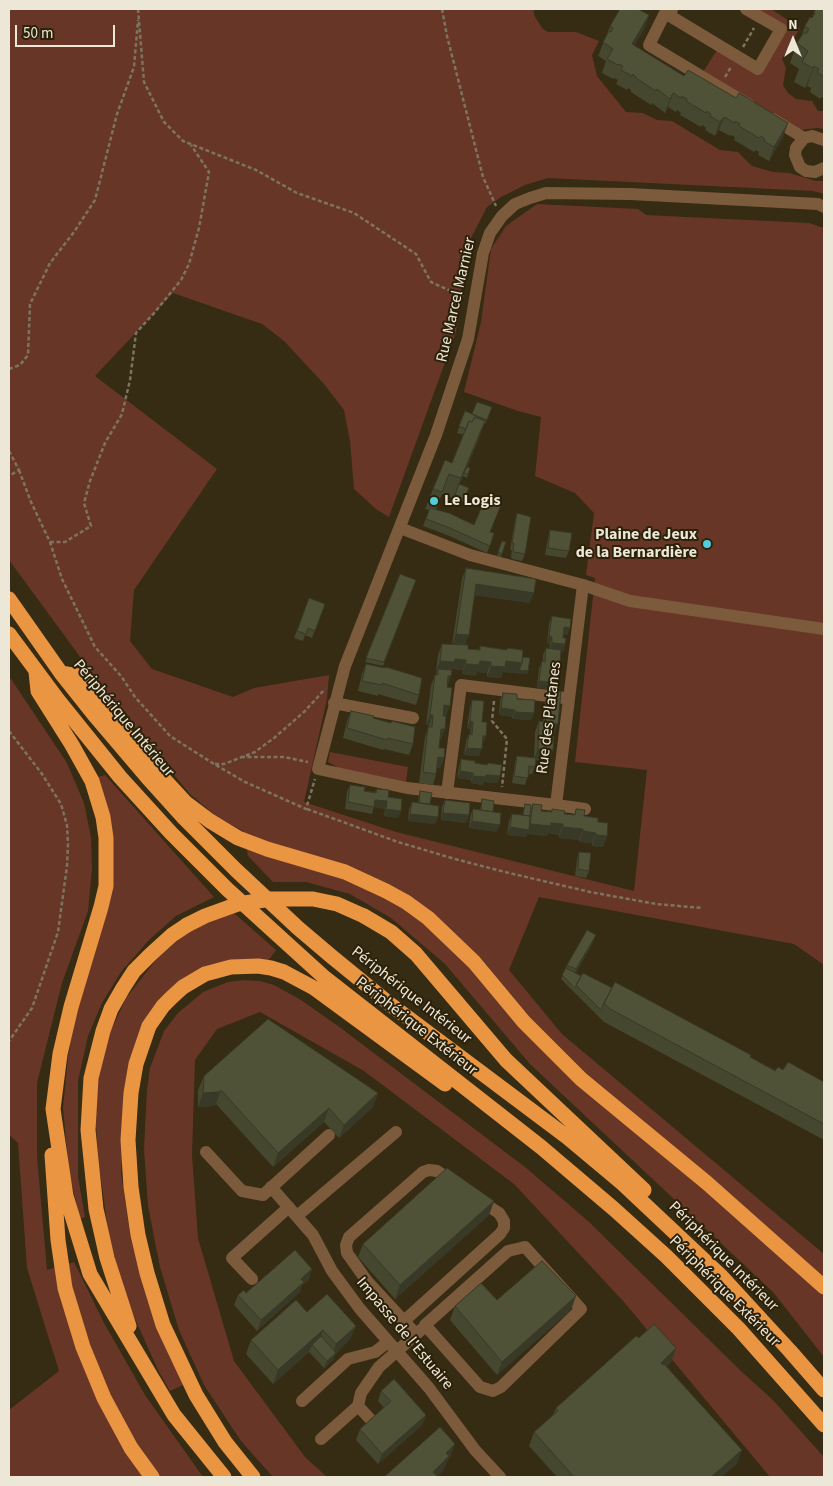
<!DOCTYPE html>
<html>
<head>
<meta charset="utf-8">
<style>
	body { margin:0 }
	#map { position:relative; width:833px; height:1486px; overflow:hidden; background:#362b13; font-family:"Source Sans 3",sans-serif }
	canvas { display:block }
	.frame { position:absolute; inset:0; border:10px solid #ede7d8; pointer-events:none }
	.north { position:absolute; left:768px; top:15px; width:50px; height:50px; -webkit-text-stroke:4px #2c2109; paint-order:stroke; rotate:0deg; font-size:14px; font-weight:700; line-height:20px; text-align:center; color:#ede7d8 }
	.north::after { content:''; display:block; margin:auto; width:18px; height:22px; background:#ede7d8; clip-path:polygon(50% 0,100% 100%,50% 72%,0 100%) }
	.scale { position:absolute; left:15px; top:25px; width:100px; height:22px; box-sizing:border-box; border:2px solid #ede7d8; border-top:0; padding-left:6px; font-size:15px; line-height:18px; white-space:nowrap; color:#ede7d8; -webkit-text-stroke:4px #2c2109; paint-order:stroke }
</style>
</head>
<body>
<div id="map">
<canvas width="833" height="1486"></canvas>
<div class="frame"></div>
<div class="north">N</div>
<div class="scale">50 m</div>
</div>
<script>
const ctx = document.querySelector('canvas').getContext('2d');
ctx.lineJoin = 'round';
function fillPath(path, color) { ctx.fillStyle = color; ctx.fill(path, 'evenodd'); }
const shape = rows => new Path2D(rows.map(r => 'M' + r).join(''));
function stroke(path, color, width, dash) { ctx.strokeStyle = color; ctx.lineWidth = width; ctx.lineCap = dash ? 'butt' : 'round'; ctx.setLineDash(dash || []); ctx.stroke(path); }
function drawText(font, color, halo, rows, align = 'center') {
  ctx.font = font + ' "Source Sans 3",sans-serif'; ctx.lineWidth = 4; ctx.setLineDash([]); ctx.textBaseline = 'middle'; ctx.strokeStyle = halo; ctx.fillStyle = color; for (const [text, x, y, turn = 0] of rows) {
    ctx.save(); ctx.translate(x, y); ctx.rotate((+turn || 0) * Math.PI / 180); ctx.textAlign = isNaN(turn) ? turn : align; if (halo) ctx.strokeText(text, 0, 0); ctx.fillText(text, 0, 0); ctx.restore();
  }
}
fillPath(shape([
	[9,9,533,9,535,17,543,29,548,32,576,32,599,41,592,55,597,76,626,112,643,113,657,120,672,121,720,150,738,152,752,166,773,172,789,173,816,181,824,181,824,194,813,191,548,178,525,185,501,197,487,207,468,244,456,332,389,517,376,509,354,489,350,441,344,410,324,384,284,341,262,324,173,293,95,376,217,469,134,590,130,641,152,669,233,697,254,688,329,675,327,699,304,802,396,832,634,891,647,770,575,762,595,578,586,575,594,513,575,493,535,476,541,417,518,411,464,392,481,322,491,249,506,226,537,204,638,209,646,215,809,223,824,228,824,965,794,944,539,897,509,970,562,1034,824,1254,824,1357,773,1292,530,1064,445,964,391,918,350,894,306,882,273,882,248,856,244,832,216,816,190,794,111,699,9,560],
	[746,9,771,9,800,28,782,59,786,68,783,85,788,93,796,99,812,101,818,111,824,111,824,129,818,128,799,130,703,72,719,47,757,69,781,29],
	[9,676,67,763,84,803,91,837,92,869,88,911,62,983,37,1083,37,1157,47,1270,74,1262,104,1323,145,1395,203,1477,9,1477,9,1410,59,1371,27,1268,18,1143,9,1135],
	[330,752,408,767,406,782,339,768,328,762],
	[105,775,214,897,176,916,149,940,121,972,102,1003,88,1036,78,1081,78,1177,85,1217,80,1219,69,1172,63,1108,68,1057,75,1017,101,931,98,777],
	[234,913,276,950,268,961,219,963,187,976,166,993,125,1099,121,1173,131,1240,147,1295,183,1385,170,1391,158,1370,123,1292,108,1230,99,1165,94,1101,104,1046,126,998,156,960,188,931],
	[244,980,260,981,274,985,301,1000,338,1026,525,1167,588,1221,743,1373,773,1400,824,1457,824,1477,770,1477,624,1302,514,1184,364,1071,260,1012,217,1029,195,1060,192,1155,198,1238,234,1361,305,1457,327,1477,273,1477,241,1441,204,1385,179,1330,160,1267,148,1206,144,1149,147,1090,150,1068,164,1031,178,1013,203,992,228,982]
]), '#683627');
stroke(shape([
	[138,9,144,82,164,122,183,141,256,170,297,193,354,213,416,254,431,282,464,297],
	[442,9,447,36,483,177,496,206],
	[743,47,754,28],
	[725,77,731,67],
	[9,369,20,365,28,355,30,304,50,263,74,232,95,200,117,114,134,67,138,20],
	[9,451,19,470,9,476],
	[19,470,31,502,50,542,62,579,95,647,121,676,135,697,170,736,214,764,245,782,306,809,315,779],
	[50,542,65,542,91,526,84,503,90,481,105,443,122,414,130,380,136,333,155,312,181,280,189,264,199,228,209,172,191,145],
	[494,701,492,721,507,739,502,787],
	[9,731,42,774,61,804,67,825,68,844,67,866,58,932,32,1008,9,1041],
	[241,757,284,757,308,762],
	[215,764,224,764,255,752,274,738,304,712,325,689],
	[307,809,398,842,455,859,505,872,590,892,656,904,702,908]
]), '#7d7460', 2.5, [4, 2.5]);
stroke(shape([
	[667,9,649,45,749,105],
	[672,9,670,16,758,69,781,29,746,9],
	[773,119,804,138],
	[824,140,812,136,804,138,796,148,795,155,800,167,806,171,815,172,824,168],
	[400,528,470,555,583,585,556,805,407,788,318,769,345,666,436,435,468,339,483,253,490,233,502,216,515,204,530,198,546,193,630,194,818,204,824,207],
	[583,585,630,601,824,629],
	[334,703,413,718],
	[447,793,461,685,564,698],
	[556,805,585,809],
	[206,1152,242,1191,263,1195,329,1135],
	[271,1187,313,1235,332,1271,360,1309,429,1388,475,1450,500,1477],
	[297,1216,396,1132],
	[525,1247,581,1309,501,1387,493,1391,480,1387,425,1325,508,1251,525,1247],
	[252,1279,232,1258,289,1207],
	[404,1321,500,1234,504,1228,504,1221,499,1213,477,1199],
	[416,1334,367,1281,347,1253,346,1245,349,1237,423,1172,429,1170,437,1171,455,1183],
	[302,1401,348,1359,375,1352,388,1342],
	[358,1406,371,1420],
	[321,1439,358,1406,361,1393,379,1367,422,1329]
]), '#7c5a3c', 12);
stroke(shape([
	[9,599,61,673,96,717,147,777,184,818,236,870,298,928,331,956,391,1005,567,1137,622,1183,722,1277,790,1351,824,1390],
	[9,634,58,700,120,777,171,833,227,889,325,978,541,1147,614,1209,666,1256,739,1329,824,1425],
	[36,672,38,691,72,745,92,781,103,817,106,838,106,886,101,907,71,1007,60,1054,53,1109,66,1196,90,1274,174,1415,224,1477],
	[61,673,78,676,135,747,160,775,186,803,210,821,238,838,267,849,345,872,386,891,406,902,428,918,474,962,524,1022,581,1079,707,1183,824,1287],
	[364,916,391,932,416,954,506,1060,644,1190],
	[52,1155,58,1240,65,1288,83,1347,104,1398,131,1448,152,1477],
	[129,1326,107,1258,96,1209,88,1130,91,1078,103,1031,111,1009,123,988,134,971,150,955,172,935,187,925],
	[253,1477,225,1442,196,1395,163,1325,147,1273,138,1235,131,1187,128,1140,131,1093,136,1064,149,1026,163,1006,172,997,183,987,205,974,231,967,258,966,271,968,284,972,314,988,445,1084]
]), '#ea9542', 15);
stroke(shape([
	[187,925,205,916,238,904,271,899,313,899,337,904,364,916]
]), '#ea9542', 15);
fillPath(shape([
	[824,9,824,99,822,97,820,99,810,92,811,88,807,86,805,88,794,82,799,69,790,63,797,43,801,36,805,26,812,18,814,12],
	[649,15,644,29,634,46,783,137,769,161,758,155,759,152,756,150,754,152,734,140,735,137,731,135,730,136,719,130,715,136,705,130,706,128,702,125,701,127,680,115,681,113,677,110,676,112,668,107,665,113,652,103,651,105,631,92,631,90,628,88,627,90,616,84,618,80,614,78,613,79,602,73,606,61,598,56,610,26],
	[492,407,485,424,484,424,478,441,467,467,470,468,467,478,463,476,464,474,459,484,469,488,463,502,442,494,436,509,494,533,487,553,447,535,423,526,429,510,425,509,433,489,452,463,464,435,457,433,465,411,472,414],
	[517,513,525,554,522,561,512,559,511,557,512,550,510,550,515,520],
	[550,530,569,551,566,558,545,555,548,538],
	[502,541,506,542,501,557,497,556],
	[466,568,530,603,475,595,465,645,468,649,479,650,480,646,523,657,528,671,527,674,503,672,501,678,487,677,487,673,477,672,476,676,462,674,463,670,452,669,451,676,447,687,446,716,445,729,440,740,439,748,444,758,440,768,437,768,436,774,433,785,419,783,425,737,429,725,426,725,431,685,435,675,436,675,437,671,436,671,438,655,442,644,452,644,462,579],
	[400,574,416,580,383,666,365,662],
	[309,598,325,604,312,638,305,635,303,641,294,638],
	[552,616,570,628,567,635,563,634,563,638,565,644,563,652,561,651,557,670,555,670,553,682,551,689,537,688,539,668,542,661,543,661,543,655,546,648,549,648,550,644,547,643,549,624],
	[366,664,419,695,416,705,378,694,378,696,358,691,362,674],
	[549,691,554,735,551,734,553,750,549,761,535,760,535,767,532,774,528,774,525,785,512,783,515,763,517,756,534,758,535,732,539,721,543,722,545,701],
	[503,693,517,699,534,713,531,720,512,719,512,717,499,715,500,700],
	[472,700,482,722,483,743,482,743,479,756,464,755,466,741,469,734,470,735,471,729,467,728,470,707],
	[351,711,373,718,413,744,409,755,384,749,383,750,343,738,347,721],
	[461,759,475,763,500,776,497,783,484,782,483,785,471,783,471,780,457,778,459,766],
	[350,785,364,791,375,792,377,789,388,797,401,811,398,818,384,816,385,809,374,807,372,814,345,809,347,792],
	[420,791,430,805,438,817,435,824,408,821,409,809,412,802,418,803,419,795],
	[482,799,493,812,497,832,469,828,470,817,473,809,480,810],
	[445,800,469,815,466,823,441,820,442,807],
	[525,804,530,810,533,804,541,811,574,815,576,809,584,816,598,822,607,836,603,847,592,846,592,843,579,842,579,840,559,838,559,835,548,833,547,836,527,834,526,837,507,835,509,821,512,814,523,815],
	[579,852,589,871,586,878,575,876,577,859],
	[593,942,576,973,612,988,750,1057,775,1070,783,1070,824,1082,824,1140,604,1022,561,979,567,965],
	[204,1076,378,1093,373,1107,339,1138,324,1122,273,1167,216,1104,214,1106,198,1107,198,1090],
	[494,1201,489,1215,395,1299,358,1257,363,1244],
	[309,1280,302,1285,300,1292,257,1331,234,1305,238,1295],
	[497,1300,571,1310,497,1375,450,1320,455,1306],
	[307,1312,356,1326,350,1339,335,1355,333,1360,324,1368,309,1352,273,1384,246,1354,251,1340],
	[639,1338,676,1348,671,1362,667,1366,737,1464,721,1477,557,1477,529,1446,534,1432,553,1415,556,1408],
	[381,1391,426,1415,422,1425,378,1464,356,1440,360,1429,384,1408,378,1401]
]), '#45472f');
fillPath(shape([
	[649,15,644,29,627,58,632,44],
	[814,66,807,86,805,88,813,68],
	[673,93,668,107,665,113,670,99],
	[724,117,719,130,715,136,720,122],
	[788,123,783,137,769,161,774,147],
	[485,421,478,441,453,498,461,478],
	[476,584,534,593,530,603,472,595],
	[564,627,570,628,567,635,561,634],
	[456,634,469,635,465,646,452,644],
	[549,636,552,637,550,644,547,643],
	[552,643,565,644,563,652,549,650],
	[455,659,466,660,463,670,452,669,450,673,438,669,437,671,436,671,440,661],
	[480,661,491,662,487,673,477,672,476,676,462,674,466,664],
	[506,661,522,663,528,671,527,674,503,672,501,678,487,677,491,666],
	[555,663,560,663,557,670,553,670],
	[448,676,451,676,447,687],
	[539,681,553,682,551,689,537,688],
	[444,705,450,706,446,716,441,716],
	[501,708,515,710,512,717,499,715],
	[515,712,534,713,531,720,512,719],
	[430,715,433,715,429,725,426,725],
	[470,721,473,722,471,729,467,728],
	[552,724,558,724,554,735,548,734],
	[441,729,445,729,441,740,437,740],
	[483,736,486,736,483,743,480,743],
	[467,748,482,749,479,756,464,755],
	[538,749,553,750,549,761,534,759],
	[438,757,444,758,440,768,434,768],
	[460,771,473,773,471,780,457,778],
	[486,775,500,776,497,783,484,782,483,785,471,783,473,776],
	[375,800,387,801,385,809,373,807],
	[386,809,401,811,398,818,384,816],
	[443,813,469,815,466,823,441,820],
	[410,814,438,817,435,824,408,821],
	[472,821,500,825,497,832,469,828],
	[551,823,563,824,559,835,548,833,547,836,527,834,526,837,507,835,510,827,528,830,530,824],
	[563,827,583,829,579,840,559,838],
	[583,831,596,833,592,843,579,842],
	[596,835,607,836,603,847,592,846],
	[596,935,593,942,574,976,576,969],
	[221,1090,216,1104,214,1106,198,1107,203,1093],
	[378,1093,373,1107,339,1138,344,1125],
	[329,1108,324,1122,273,1167,278,1153],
	[494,1201,489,1215,395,1299,400,1285],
	[312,1269,309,1280,302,1285,300,1292,257,1331,261,1320,301,1279],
	[576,1296,571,1310,497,1375,502,1362],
	[356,1326,350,1339,335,1355,333,1360,324,1368,327,1361,332,1356,336,1344],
	[323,1330,318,1343,312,1345,309,1352,273,1384,278,1370],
	[676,1348,671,1362,656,1377,661,1363],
	[426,1415,422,1425,378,1464,382,1454],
	[455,1444,450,1458,448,1460,444,1470,437,1477,433,1472,446,1453],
	[742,1450,737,1464,721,1477,711,1477]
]), '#383926');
const building = shape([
	[620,9,638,9,649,15,632,44,684,76,688,70,736,98,739,93,788,123,774,147,764,141,765,139,761,136,759,138,739,126,740,124,736,121,735,123,724,117,720,122,710,116,711,114,707,111,706,113,686,101,687,99,682,96,681,98,673,93,670,99,657,89,656,91,636,78,636,77,633,74,632,76,621,70,623,66,619,64,618,65,607,59,613,49,603,42,609,31,611,32,613,28,610,26,620,9],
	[816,9,824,9,824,77,817,72,819,69,814,66,813,68,802,62,808,51,797,43,804,32,806,34,809,29,805,26,810,17,812,18,815,14,814,12,816,9],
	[477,402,492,407,487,420,472,414,477,402],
	[465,411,483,419,483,420,475,417,472,422,469,421,466,429,459,426,465,411],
	[475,417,485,421,461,478,449,474,442,492,433,489,445,460,452,463,469,421,472,422,475,417],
	[467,467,470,468,468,474,464,473,467,467],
	[459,484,469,488,464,499,455,495,459,484],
	[485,499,501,505,490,532,494,533,490,546,450,528,426,519,430,508,449,513,474,525,485,499],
	[517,513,531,517,525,554,514,552,513,550,514,543,512,543,517,513],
	[550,530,572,533,569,551,548,548,550,530],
	[502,541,506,542,502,554,498,552,502,541],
	[466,568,536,579,534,593,476,584,469,635,456,634,466,568],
	[400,574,416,580,384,662,366,658,400,574],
	[309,598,325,604,315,631,308,628,306,634,297,631,309,598],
	[552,616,571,619,570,628,564,627,563,638,566,638,565,644,552,643,552,637,549,636,552,616],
	[442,644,468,645,468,649,480,650,480,646,507,650,507,648,523,650,522,663,506,661,505,667,491,666,491,662,480,661,479,665,466,664,466,660,455,659,454,662,440,661,442,644],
	[546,648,561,650,560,663,555,663,553,682,539,681,542,661,545,662,546,648],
	[523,657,530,658,528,671,519,670,522,663,523,657],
	[366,664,385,668,386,667,422,678,419,695,382,683,382,685,362,681,366,664],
	[438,669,452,670,451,676,448,676,447,687,452,688,450,706,444,705,443,716,446,716,445,729,441,729,439,748,445,748,444,758,438,757,436,774,423,772,428,727,432,727,433,715,430,715,435,675,438,675,438,669],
	[549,691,561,692,558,724,552,724,551,736,554,737,553,750,538,749,539,721,545,722,549,691],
	[503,693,517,694,517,699,535,700,534,713,515,712,515,710,501,708,503,693],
	[472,700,484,701,482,722,487,722,486,736,483,736,482,749,467,748,469,734,472,735,473,722,470,721,472,700],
	[351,711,374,716,373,718,391,723,392,721,415,727,413,744,388,738,387,740,347,728,351,711],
	[517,756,536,758,535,767,529,766,528,778,514,776,517,756],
	[461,759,475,761,475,763,487,765,488,763,502,765,500,776,486,775,486,777,473,776,473,773,460,771,461,759],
	[350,785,365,787,364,791,376,793,377,789,389,790,388,797,402,799,401,811,386,809,387,801,375,800,374,807,348,802,350,785],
	[420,791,432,793,430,804,419,803,420,791],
	[482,799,494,801,493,812,481,810,482,799],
	[445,800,470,803,469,815,443,813,445,800],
	[412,802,439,806,438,817,410,814,412,802],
	[525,804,531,805,530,816,523,815,525,804],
	[533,804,542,805,541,811,552,812,552,809,565,811,564,814,575,815,576,809,585,810,584,816,598,818,598,822,608,823,607,836,596,835,596,833,583,831,583,829,563,827,563,824,551,823,551,826,530,824,533,804],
	[473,809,501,813,500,825,472,821,473,809],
	[512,814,530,816,529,830,510,827,512,814],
	[579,852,591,853,589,871,578,869,579,852],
	[587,930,596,935,576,969,567,965,587,930],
	[566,968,581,976,575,988,562,975,566,968],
	[583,973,612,988,604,1003,601,1010,576,985,583,973],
	[615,982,751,1055,750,1057,775,1071,778,1067,783,1070,788,1062,824,1082,824,1124,610,1009,604,1003,615,982],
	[268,1019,378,1093,344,1125,329,1108,278,1153,221,1090,219,1092,203,1093,204,1076,268,1019],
	[447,1168,494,1201,400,1285,363,1244,447,1168],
	[295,1250,312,1269,301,1279,304,1282,261,1320,238,1295,244,1290,246,1293,295,1250],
	[542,1261,576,1296,502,1362,455,1306,481,1283,497,1300,542,1261],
	[327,1294,356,1326,336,1344,323,1330,278,1370,251,1340,296,1300,307,1312,327,1294],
	[654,1324,676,1348,661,1363,663,1365,664,1364,742,1450,711,1477,574,1477,534,1432,558,1411,556,1408,636,1336,639,1338,654,1324],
	[321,1336,336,1353,327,1361,312,1345,321,1336],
	[394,1379,426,1415,382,1454,360,1429,391,1401,381,1391,394,1379],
	[440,1427,455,1444,446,1453,449,1456,433,1472,438,1477,384,1477,440,1427]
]);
fillPath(building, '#505237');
stroke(building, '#383926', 1);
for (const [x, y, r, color] of [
	[434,501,5,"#53cbdb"],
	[707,544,5,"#53cbdb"]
]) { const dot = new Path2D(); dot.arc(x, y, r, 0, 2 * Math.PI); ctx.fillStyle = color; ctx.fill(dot); stroke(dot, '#2c2109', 2); }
drawText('16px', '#ede7d8', '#2c2109', [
	["Rue Marcel Marnier",457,300,-77],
	["Rue des Platanes",550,718,-83],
	["Périphérique Intérieur",123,719,50],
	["Périphérique Intérieur",411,996,38],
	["Périphérique Extérieur",416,1027,38],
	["Périphérique Intérieur",723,1257,45],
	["Périphérique Extérieur",724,1292,45],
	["Impasse de l'Estuaire",404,1334,50]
]);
drawText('bold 16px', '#ede7d8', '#2c2109', [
	["Le Logis",444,501],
	["Plaine de Jeux",697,535,"right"],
	["de la Bernardière",697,553,"right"]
], 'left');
</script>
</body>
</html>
